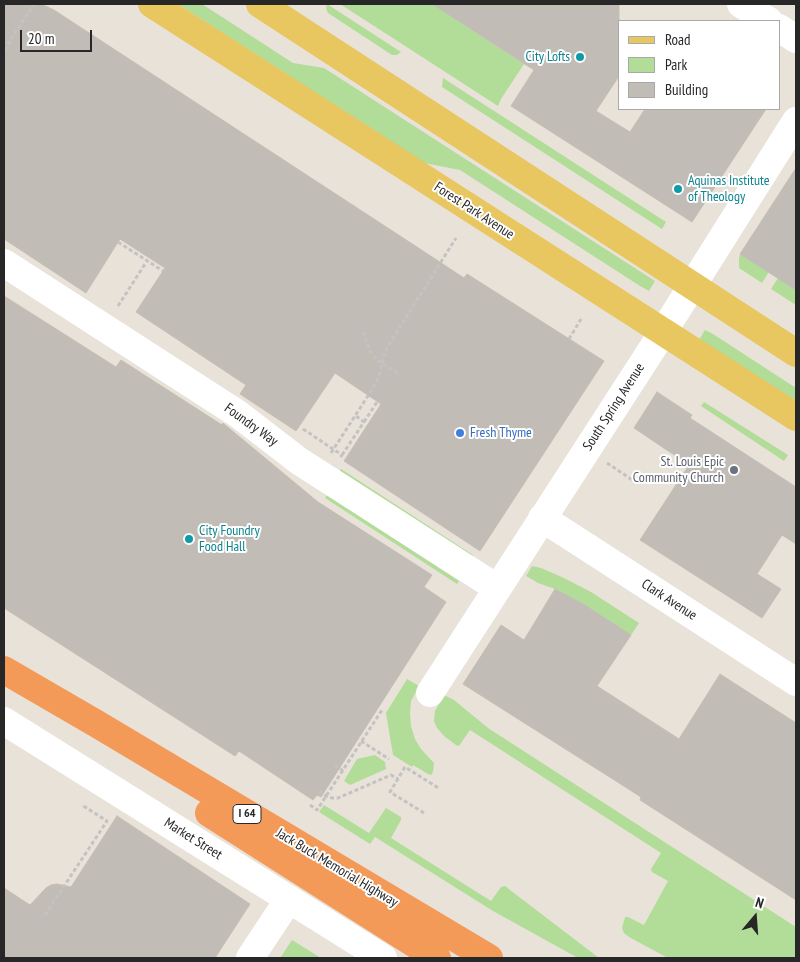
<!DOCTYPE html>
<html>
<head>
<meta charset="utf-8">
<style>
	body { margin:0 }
	#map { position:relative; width:800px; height:962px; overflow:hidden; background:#e9e2d9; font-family:"PT Sans Narrow",sans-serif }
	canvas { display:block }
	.frame { position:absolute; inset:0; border:5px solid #272727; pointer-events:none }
	.legend { position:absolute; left:618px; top:20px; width:162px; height:90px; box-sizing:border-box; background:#fff; border:1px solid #a9a9a9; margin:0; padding:6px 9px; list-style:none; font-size:15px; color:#272727 }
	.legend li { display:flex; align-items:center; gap:10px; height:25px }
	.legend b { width:25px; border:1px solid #a9a9a9 }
	.north { position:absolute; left:730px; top:892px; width:50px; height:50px; -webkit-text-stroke:4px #fff; paint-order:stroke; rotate:18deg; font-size:14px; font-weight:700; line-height:20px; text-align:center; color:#272727 }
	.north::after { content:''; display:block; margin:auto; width:18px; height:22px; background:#272727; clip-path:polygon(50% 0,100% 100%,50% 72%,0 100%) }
	.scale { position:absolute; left:20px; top:30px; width:72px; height:22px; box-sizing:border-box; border:2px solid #272727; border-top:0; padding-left:6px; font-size:15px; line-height:18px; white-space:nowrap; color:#272727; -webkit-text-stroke:4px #fff; paint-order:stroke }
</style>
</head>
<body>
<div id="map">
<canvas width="800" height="962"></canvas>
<div class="frame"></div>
<ul class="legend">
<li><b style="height:6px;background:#e8c660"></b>Road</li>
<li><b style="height:14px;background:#b1dd98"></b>Park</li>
<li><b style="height:14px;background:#c1bcb6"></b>Building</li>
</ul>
<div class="north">N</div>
<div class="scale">20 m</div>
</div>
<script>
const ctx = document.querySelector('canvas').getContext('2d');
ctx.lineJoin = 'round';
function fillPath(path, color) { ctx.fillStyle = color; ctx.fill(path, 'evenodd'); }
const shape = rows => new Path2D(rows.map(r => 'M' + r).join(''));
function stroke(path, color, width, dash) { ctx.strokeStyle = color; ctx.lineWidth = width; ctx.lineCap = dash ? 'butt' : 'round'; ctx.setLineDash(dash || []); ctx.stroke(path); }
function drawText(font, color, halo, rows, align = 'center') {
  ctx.font = font + ' "PT Sans Narrow",sans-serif'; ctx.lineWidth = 4; ctx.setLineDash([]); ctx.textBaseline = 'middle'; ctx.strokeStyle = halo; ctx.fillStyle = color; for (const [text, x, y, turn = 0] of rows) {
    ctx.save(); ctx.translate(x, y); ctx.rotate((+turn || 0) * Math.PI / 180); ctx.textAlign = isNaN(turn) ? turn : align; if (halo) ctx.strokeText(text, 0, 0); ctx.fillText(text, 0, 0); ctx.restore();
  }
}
fillPath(shape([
	[178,4,202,4,293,63,324,68,655,281,649,291,640,286,460,170,424,163],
	[327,4,401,52,397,55,392,55,328,13,326,8],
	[340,4,432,4,524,64,501,99,498,106],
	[443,78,666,222,662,229,442,87],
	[740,254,769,272,762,283,739,268,739,259],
	[778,278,796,290,796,305,771,289],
	[705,330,713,334,796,388,796,401,699,340],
	[704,402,788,455,784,461,701,406],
	[341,469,473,555,471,558,339,472],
	[327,495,459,581,457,584,325,498],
	[532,566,541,568,564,578,591,592,639,623,631,635,585,605,555,589,538,583,526,576],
	[407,679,419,686,411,701,410,714,411,726,415,739,421,749,434,763,433,772,431,775,428,774,413,765,412,767,393,755,386,713],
	[444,695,454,700,488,728,796,927,796,958,668,958,629,937,624,933,622,928,625,917,628,917,644,925,668,881,652,872,651,869,661,853,470,730,459,746,456,745,444,736,437,728,434,721,435,711],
	[375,755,385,762,386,769,350,785,344,781,357,759],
	[324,805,369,833,386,808,401,817,401,820,391,838,491,901,501,887,505,886,514,893,599,958,578,958,493,911,375,837,370,844,319,812],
	[292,940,321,958,280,958]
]), '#b1dd98');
const building = shape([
	[4,4,41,4,54,10,420,249,464,278,467,274,604,361,480,551,344,461,381,404,335,373,296,431,240,394,246,385,136,312,165,268,120,239,86,293,4,239,4,4],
	[432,4,619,4,619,76,596,111,630,132,645,109,766,109,692,222,511,106,534,70,432,4],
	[796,168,796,290,740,254,796,168],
	[4,296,116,367,121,360,222,425,223,423,224,424,318,502,432,575,424,587,446,602,321,797,317,795,313,800,239,751,235,756,4,608,4,296],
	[657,392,692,415,690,418,796,487,796,544,782,535,757,574,781,589,762,618,640,540,689,465,634,428,657,392],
	[555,589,585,605,631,635,597,686,679,739,720,674,796,723,796,900,640,800,641,797,463,684,501,625,524,640,555,589],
	[117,816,250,904,215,958,4,958,4,888,30,905,46,888,51,885,57,884,71,887,117,816]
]);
fillPath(building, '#c1bcb6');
stroke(building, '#c4beb4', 1);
stroke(shape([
	[4,50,34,4],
	[118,242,163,271],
	[118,306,145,264],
	[363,332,370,351,376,359,400,375],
	[569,339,581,319],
	[364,422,377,402],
	[303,429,342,455,340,458],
	[331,453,375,385,380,373,385,352,390,343,456,238],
	[342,455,364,422,356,416],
	[607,463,634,481],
	[361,741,389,759],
	[335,765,343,771],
	[319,791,326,796,332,798,338,798,391,775,398,779],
	[310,805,317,810,382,710],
	[424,813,390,792,405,767,440,789],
	[45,915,107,821,82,805]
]), '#c3c3c3', 3, [4, 2.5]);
stroke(shape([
	[741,4,769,21],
	[779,28,796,39],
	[4,263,238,414,299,461,497,588],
	[542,518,796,682],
	[430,693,663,332,796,121],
	[4,721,383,958],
	[250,958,289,899]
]), '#fff', 28);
stroke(shape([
	[152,4,796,417],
	[260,4,796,353]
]), '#e8c660', 28);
stroke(shape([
	[4,670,97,724,489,958],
	[209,813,437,958]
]), '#f49a59', 28);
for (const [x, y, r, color] of [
	[580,57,5,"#0f9aa8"],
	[678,189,5,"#0f9aa8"],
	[460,433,5,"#3f7fe0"],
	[734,470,5,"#6b7280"],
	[189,539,5,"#0f9aa8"]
]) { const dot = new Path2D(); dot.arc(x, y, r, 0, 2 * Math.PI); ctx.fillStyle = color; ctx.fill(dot); stroke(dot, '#fff', 2); }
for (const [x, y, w] of [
	[247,814,28]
]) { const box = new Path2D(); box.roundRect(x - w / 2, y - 9.5, w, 19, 4); ctx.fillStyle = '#fff'; ctx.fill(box); stroke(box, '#272727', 1); }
drawText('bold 12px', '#272727', null, [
	["I 64",247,814]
]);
drawText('14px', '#0d838f', '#fff', [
	["City Lofts",570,57,"right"],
	["Aquinas Institute",688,181],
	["of Theology",688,197],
	["City Foundry",199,531],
	["Food Hall",199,547]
], 'left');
drawText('14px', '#272727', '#fff', [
	["Forest Park Avenue",474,211,33],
	["South Spring Avenue",614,407,-57],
	["Foundry Way",251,425,36],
	["Clark Avenue",669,600,33],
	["Market Street",193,839,32],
	["Jack Buck Memorial Highway",337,868,31]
]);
drawText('14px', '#366cbe', '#fff', [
	["Fresh Thyme",470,433]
], 'left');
drawText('14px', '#5b616d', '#fff', [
	["St. Louis Epic",724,462],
	["Community Church",724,478]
], 'right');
</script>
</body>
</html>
